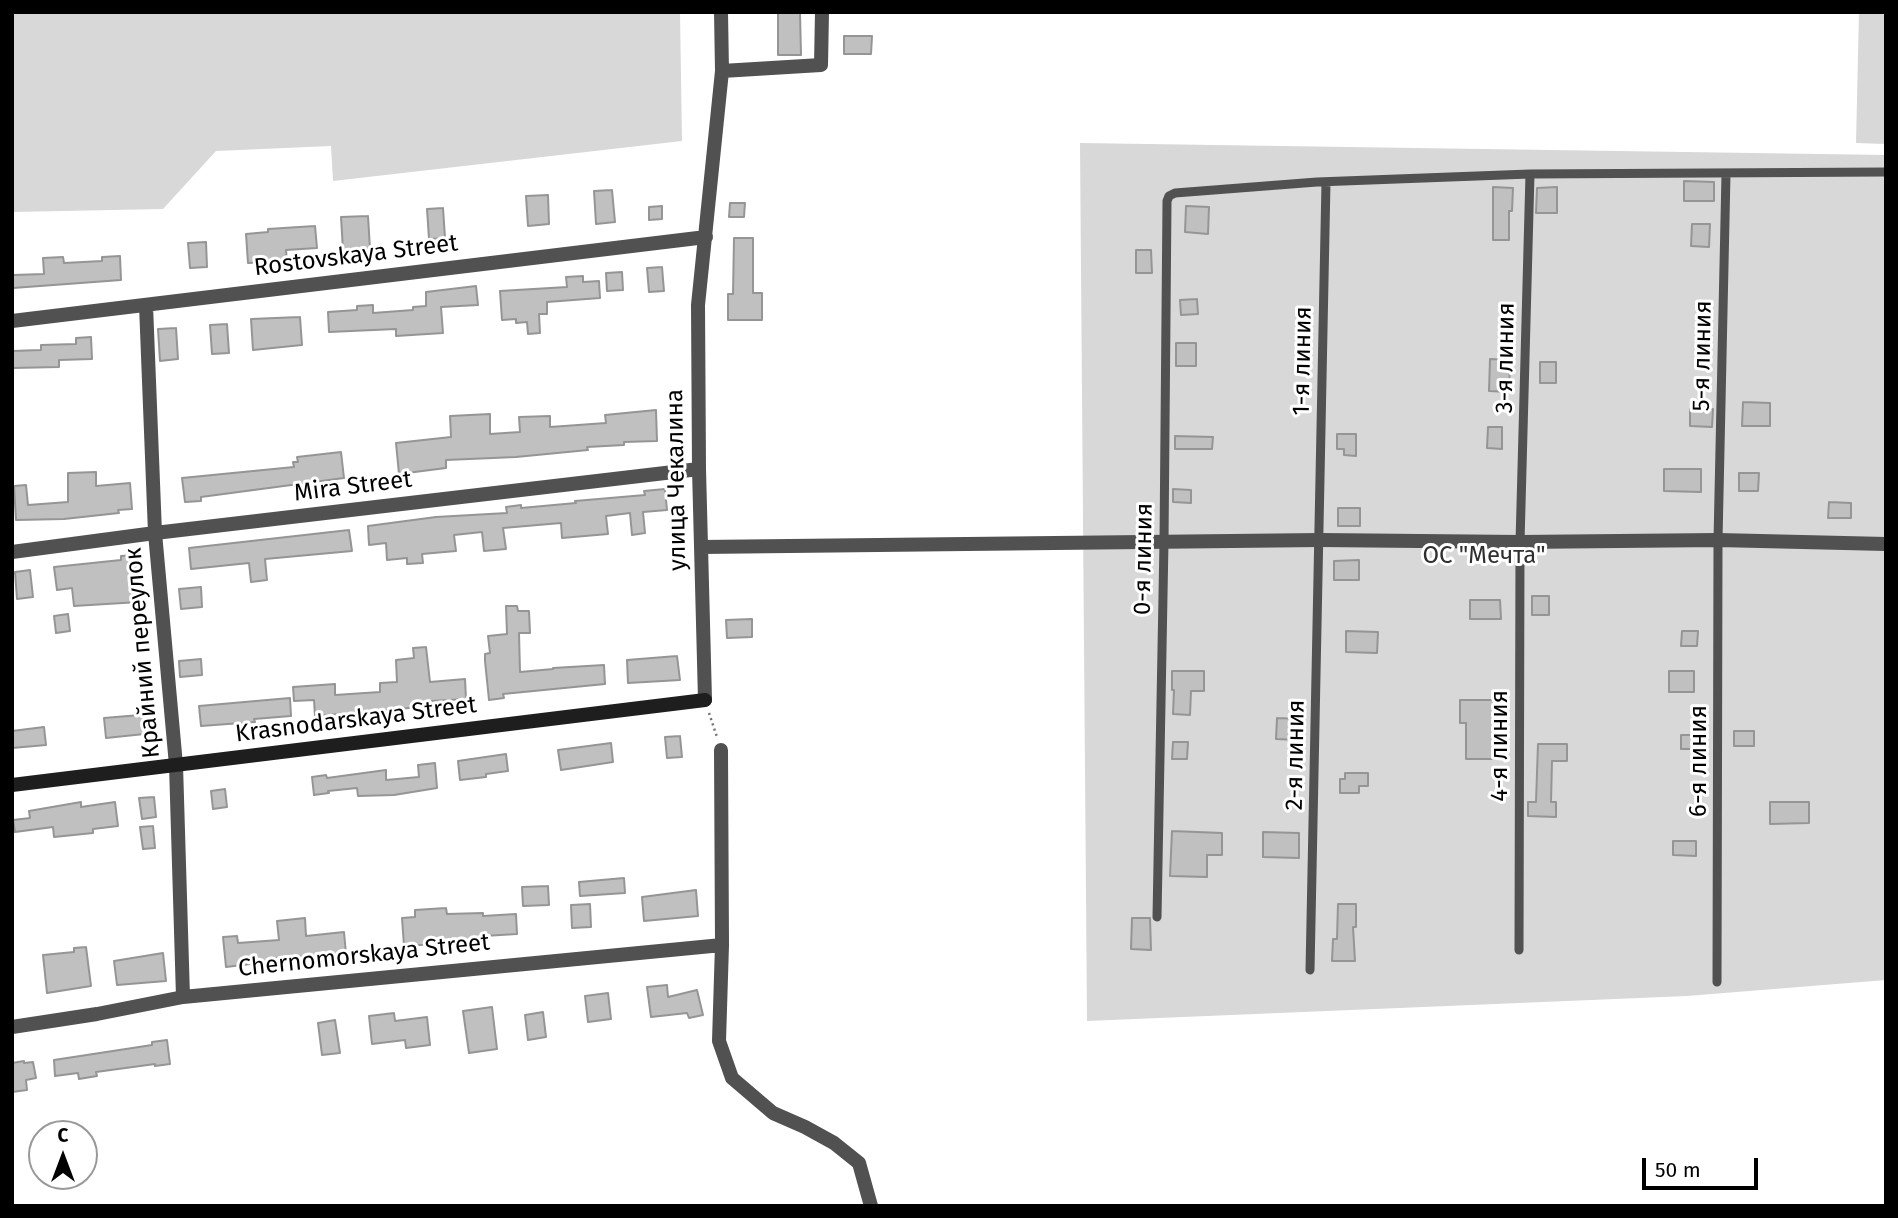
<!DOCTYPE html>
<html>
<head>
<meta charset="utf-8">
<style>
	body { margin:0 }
	#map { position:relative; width:1898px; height:1218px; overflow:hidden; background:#fff; font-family:"Fira Sans",sans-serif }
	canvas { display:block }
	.frame { position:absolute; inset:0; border:14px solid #000; pointer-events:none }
	.north { position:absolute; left:28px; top:1120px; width:70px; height:70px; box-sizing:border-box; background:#fff; border:2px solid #999; border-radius:50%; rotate:0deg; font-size:19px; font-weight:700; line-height:28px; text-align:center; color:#000 }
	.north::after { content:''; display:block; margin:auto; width:24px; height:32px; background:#000; clip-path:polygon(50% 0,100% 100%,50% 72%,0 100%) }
	.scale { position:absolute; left:1642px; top:1158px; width:116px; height:32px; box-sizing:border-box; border:4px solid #000; border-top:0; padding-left:9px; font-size:21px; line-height:24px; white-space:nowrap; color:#000; -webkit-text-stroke:5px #fff; paint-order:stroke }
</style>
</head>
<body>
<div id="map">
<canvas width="1898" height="1218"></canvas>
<div class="frame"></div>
<div class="north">С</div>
<div class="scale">50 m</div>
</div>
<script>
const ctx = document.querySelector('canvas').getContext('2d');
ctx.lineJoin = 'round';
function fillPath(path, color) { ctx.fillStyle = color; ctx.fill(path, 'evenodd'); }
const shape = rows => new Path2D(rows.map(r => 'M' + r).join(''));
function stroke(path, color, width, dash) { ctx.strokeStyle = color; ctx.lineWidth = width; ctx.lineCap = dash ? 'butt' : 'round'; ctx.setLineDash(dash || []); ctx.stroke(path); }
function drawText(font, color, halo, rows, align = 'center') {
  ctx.font = font + ' "Fira Sans",sans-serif'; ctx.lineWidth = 6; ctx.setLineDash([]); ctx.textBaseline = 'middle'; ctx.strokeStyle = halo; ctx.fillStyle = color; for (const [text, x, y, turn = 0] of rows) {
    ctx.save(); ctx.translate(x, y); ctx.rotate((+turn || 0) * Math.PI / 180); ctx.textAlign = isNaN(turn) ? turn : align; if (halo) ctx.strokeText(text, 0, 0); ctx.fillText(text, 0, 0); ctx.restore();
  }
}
fillPath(shape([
	[12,12,680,12,682,141,333,181,331,146,216,151,163,209,12,212],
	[1859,12,1886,12,1886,144,1856,143],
	[1080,143,1886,155,1886,980,1687,996,1087,1021]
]), '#d8d8d8');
const building = shape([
	[778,12,800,12,801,55,778,55,778,12],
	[844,36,872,36,871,54,844,54,844,36],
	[1684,181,1714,182,1714,201,1684,201,1684,181],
	[1493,187,1513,188,1512,211,1509,211,1509,240,1493,240,1493,187],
	[1557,187,1557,213,1536,213,1537,188,1557,187],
	[612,190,615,222,596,224,594,191,612,190],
	[548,195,549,224,528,226,526,196,548,195],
	[730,203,745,203,744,217,729,217,730,203],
	[662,206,662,219,649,220,649,207,662,206],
	[1186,206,1209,207,1208,234,1185,232,1186,206],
	[443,208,445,238,429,239,427,209,443,208],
	[368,216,370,249,343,250,341,217,368,216],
	[1692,224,1710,224,1709,247,1691,246,1692,224],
	[315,226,317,248,286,250,287,261,248,263,246,234,268,232,268,229,315,226],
	[734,238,753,238,753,293,762,293,762,320,728,320,728,294,733,294,734,238],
	[206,242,207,267,190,268,188,243,206,242],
	[1136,250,1151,250,1152,273,1136,273,1136,250],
	[120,256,121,280,13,288,13,275,44,274,43,258,63,257,64,263,102,261,102,257,120,256],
	[662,267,664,291,649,292,647,268,662,267],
	[622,272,623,290,607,291,606,273,622,272],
	[583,276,583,282,599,281,600,298,547,302,547,314,539,314,540,333,528,334,527,322,516,323,516,319,502,320,500,291,567,287,566,277,583,276],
	[476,286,478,305,441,307,443,333,396,336,396,329,329,332,328,312,357,310,357,306,373,305,373,313,413,310,413,307,426,306,426,292,476,286],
	[1197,299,1198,314,1181,315,1180,300,1197,299],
	[300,317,302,345,253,350,251,319,300,317],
	[227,324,229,353,212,354,210,325,227,324],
	[176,328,178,359,160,361,158,329,176,328],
	[91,337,92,359,59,360,59,367,12,368,12,351,41,350,41,345,76,344,76,338,91,337],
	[1176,343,1196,343,1196,366,1176,366,1176,343],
	[1490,359,1510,360,1509,392,1489,391,1490,359],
	[1540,362,1556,362,1556,383,1540,383,1540,362],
	[1743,402,1770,403,1770,426,1742,426,1743,402],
	[1690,409,1713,409,1712,427,1690,426,1690,409],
	[656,410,657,441,624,442,624,445,587,447,588,450,516,457,446,460,446,468,399,474,396,443,451,437,450,416,490,414,490,434,520,432,519,417,550,416,550,427,606,423,605,415,656,410],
	[1488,427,1502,427,1502,449,1487,448,1488,427],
	[1337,434,1356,434,1356,456,1344,455,1344,449,1337,449,1337,434],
	[1175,436,1213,437,1212,449,1175,449,1175,436],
	[341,452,344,478,201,497,201,501,185,502,182,478,294,467,293,462,298,462,297,457,341,452],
	[1664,469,1701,469,1701,492,1664,491,1664,469],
	[96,472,96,486,130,483,132,509,118,510,119,513,64,519,16,520,14,486,26,485,28,505,68,502,68,473,96,472],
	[1739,473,1759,473,1758,491,1739,491,1739,473],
	[665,489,667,510,643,512,645,533,632,535,630,513,606,516,608,534,562,538,561,523,503,528,506,549,484,551,482,532,454,535,456,551,422,554,423,563,407,564,407,558,387,560,386,543,369,545,368,526,436,517,507,513,506,507,521,505,521,508,576,503,575,501,645,495,644,491,665,489],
	[1173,489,1191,490,1191,503,1173,502,1173,489],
	[1829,502,1851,503,1851,518,1828,518,1829,502],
	[1338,508,1360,508,1360,526,1338,526,1338,508],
	[349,530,352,551,265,559,267,580,251,582,249,563,191,569,189,548,349,530],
	[135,555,139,602,74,606,72,588,57,590,54,567,121,560,121,556,135,555],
	[1359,560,1359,580,1334,580,1334,561,1359,560],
	[30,570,33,597,17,599,15,572,30,570],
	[201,587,202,607,181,609,179,589,201,587],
	[1532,596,1549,596,1549,615,1532,615,1532,596],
	[1470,600,1500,600,1501,619,1470,619,1470,600],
	[506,606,517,606,518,611,529,611,530,633,519,633,520,672,553,669,553,668,604,665,605,684,503,694,504,698,489,700,485,661,485,654,490,653,488,636,507,634,506,606],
	[68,614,70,631,56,633,54,616,68,614],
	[752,619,752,637,727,638,726,620,752,619],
	[1346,631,1378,632,1377,653,1346,652,1346,631],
	[1682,631,1698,631,1697,646,1681,646,1682,631],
	[426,647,430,682,465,679,466,699,432,701,433,706,315,716,314,700,294,701,293,687,335,684,335,695,380,692,380,683,397,682,396,660,414,658,413,648,426,647],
	[677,656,680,680,628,683,627,660,677,656],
	[201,659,202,675,180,677,179,661,201,659],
	[1172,671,1204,671,1204,691,1191,691,1190,715,1173,714,1174,690,1172,690,1172,671],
	[1669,671,1694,671,1694,692,1669,692,1669,671],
	[290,698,291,716,254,719,255,722,201,726,199,706,290,698],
	[1460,700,1498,700,1495,759,1466,759,1466,723,1460,723,1460,700],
	[152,714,154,733,106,738,104,718,152,714],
	[1277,718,1301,719,1299,740,1276,739,1277,718],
	[44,727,46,745,12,748,12,731,44,727],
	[1734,731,1754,731,1754,746,1734,746,1734,731],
	[1681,735,1704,735,1704,749,1681,749,1681,735],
	[680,736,682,757,667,758,665,737,680,736],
	[1173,742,1188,742,1187,759,1172,759,1173,742],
	[611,743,613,762,561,770,558,750,611,743],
	[1538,744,1567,744,1567,761,1552,761,1551,802,1556,802,1556,817,1528,816,1528,802,1536,802,1538,744],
	[506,754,508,771,486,774,486,777,460,780,458,761,506,754],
	[435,763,437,788,394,795,358,796,357,788,328,791,329,793,314,795,312,777,326,775,327,778,386,770,386,780,419,777,418,765,435,763],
	[1345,773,1368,773,1368,786,1359,786,1359,793,1340,793,1340,779,1345,779,1345,773],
	[225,789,227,807,213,809,211,791,225,789],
	[154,797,156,817,142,819,139,798,154,797],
	[81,802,81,807,115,802,118,826,93,829,93,833,54,837,53,827,15,832,13,820,30,818,29,811,81,802],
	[1770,802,1809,802,1809,823,1770,824,1770,802],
	[153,826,155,848,143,849,140,827,153,826],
	[1172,831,1222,833,1222,855,1207,855,1207,877,1170,876,1172,831],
	[1263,832,1299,833,1299,858,1263,857,1263,832],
	[1673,841,1696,841,1696,856,1673,855,1673,841],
	[624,878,625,893,580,896,579,882,624,878],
	[548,886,549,905,523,906,522,887,548,886],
	[696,890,698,916,644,921,642,897,696,890],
	[590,904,591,927,572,928,571,905,590,904],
	[1338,904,1356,904,1356,927,1353,927,1355,961,1332,961,1333,939,1337,939,1338,904],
	[446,908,447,914,483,913,483,916,516,914,517,934,484,936,484,941,404,946,402,918,415,917,415,910,446,908],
	[305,918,306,936,344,932,346,954,274,958,275,961,226,967,223,937,237,936,238,943,279,940,277,921,305,918],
	[1132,918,1150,918,1151,950,1131,949,1132,918],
	[86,947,91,986,47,993,43,955,74,952,74,948,86,947],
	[163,953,166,981,117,985,114,961,163,953],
	[667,985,668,997,697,990,703,1015,689,1018,687,1013,651,1017,647,987,667,985],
	[608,993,611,1019,588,1022,585,996,608,993],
	[492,1007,497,1049,469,1053,463,1011,492,1007],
	[543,1012,546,1037,528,1040,525,1015,543,1012],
	[394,1013,395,1021,427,1017,430,1045,406,1048,405,1040,372,1044,369,1016,394,1013],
	[335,1020,340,1053,322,1055,318,1023,335,1020],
	[167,1040,170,1064,155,1066,155,1064,96,1072,97,1076,79,1079,78,1073,55,1076,54,1060,152,1045,152,1042,167,1040],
	[24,1061,24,1063,33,1062,36,1078,26,1080,27,1090,12,1092,12,1063,24,1061]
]);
fillPath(building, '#c0c0c0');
stroke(building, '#959595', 2);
stroke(shape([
	[709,713,717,737]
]), '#737373', 2.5, [2, 3.5]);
stroke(shape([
	[1157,917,1164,542,1167,201,1169,196,1175,193,1317,182,1530,174,1886,172],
	[1519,950,1520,542,1530,174],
	[1310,970,1326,182],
	[1717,982,1718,540,1726,174]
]), '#515151', 9);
stroke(shape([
	[722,71,821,65,822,12],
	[146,305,155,533,176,765,183,997],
	[12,321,706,237],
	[701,547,1320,540,1520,542,1718,540,1886,544],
	[12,552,155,533,699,469],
	[705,700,699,469,698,305,722,71,721,12],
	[721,750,722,945,719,1041,732,1078,773,1113,805,1127,834,1143,859,1163,871,1206],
	[12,1027,97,1014,183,997,722,945]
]), '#515151', 14);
stroke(shape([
	[12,785,705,700]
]), '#1e1e1e', 14);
drawText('24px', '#000', '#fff', [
	["Rostovskaya Street",356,256,-7],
	["5-я линия",1703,356,-89],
	["3-я линия",1506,358,-89],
	["1-я линия",1303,361,-89],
	["улица Чекалина",677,480,-91],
	["Mira Street",353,487,-7],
	["0-я линия",1144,559,-89],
	["Крайний переулок",143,653,-95],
	["Krasnodarskaya Street",356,720,-7],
	["4-я линия",1500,746,-90],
	["2-я линия",1296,755,-89],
	["6-я линия",1699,761,-90],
	["Chernomorskaya Street",364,956,-6]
]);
drawText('24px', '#2f2f2f', '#fff', [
	["ОС \"Мечта\"",1484,556]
]);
</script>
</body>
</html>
